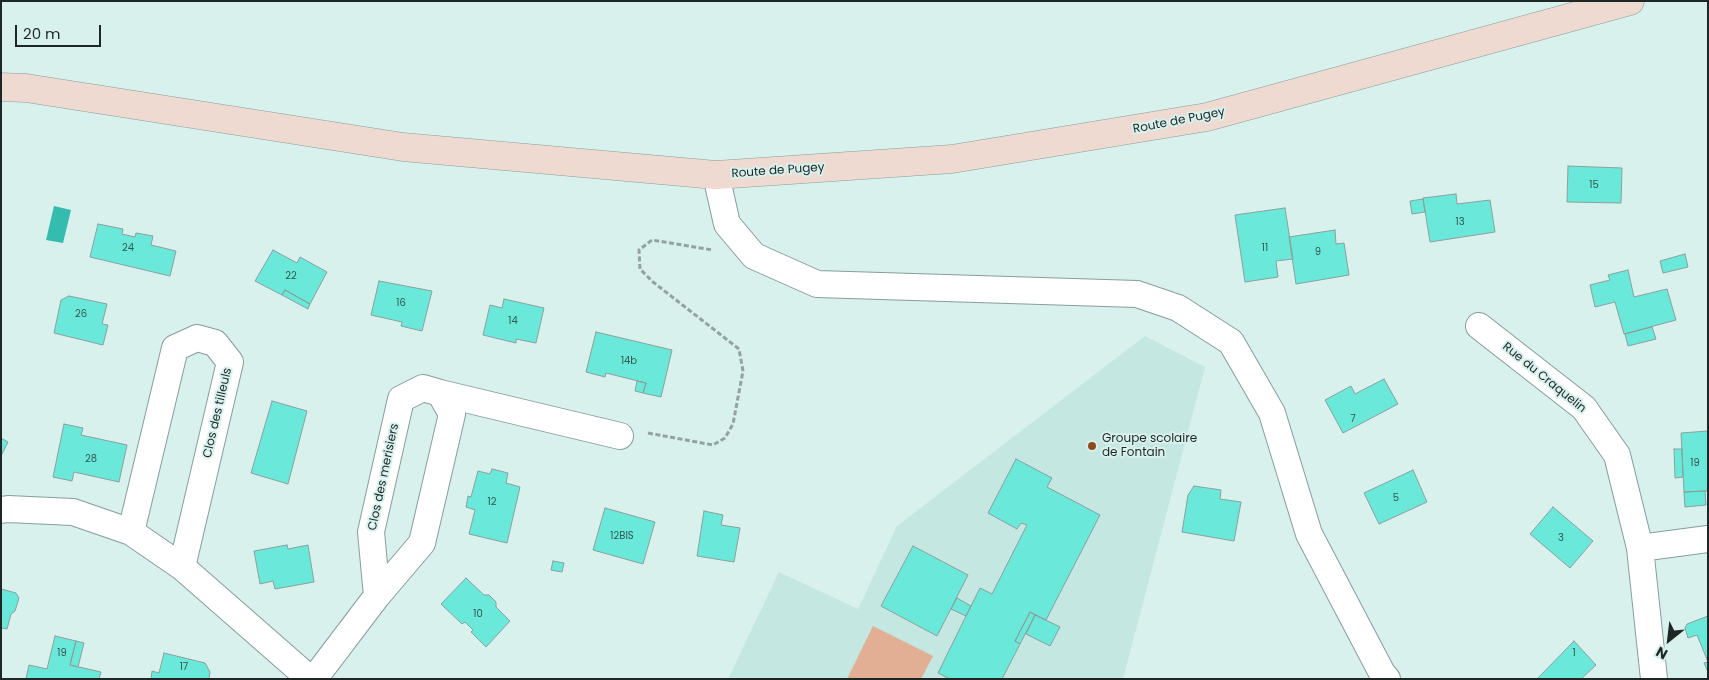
<!DOCTYPE html>
<html>
<head>
<meta charset="utf-8">
<style>
	body { margin:0 }
	#map { position:relative; width:1709px; height:680px; overflow:hidden; background:#d8f1ed; font-family:Poppins,sans-serif }
	canvas { display:block }
	.frame { position:absolute; inset:0; border:2px solid #1e2726; pointer-events:none }
	.north { position:absolute; left:1644px; top:615px; width:50px; height:50px; -webkit-text-stroke:4px #d8f1ed; paint-order:stroke; rotate:209deg; font-size:14px; font-weight:700; line-height:20px; text-align:center; color:#1e2726 }
	.north::after { content:''; display:block; margin:auto; width:18px; height:22px; background:#1e2726; clip-path:polygon(50% 0,100% 100%,50% 72%,0 100%) }
	.scale { position:absolute; left:15px; top:25px; width:86px; height:22px; box-sizing:border-box; border:2px solid #1e2726; border-top:0; padding-left:6px; font-size:15px; line-height:18px; white-space:nowrap; color:#1e2726; -webkit-text-stroke:4px #d8f1ed; paint-order:stroke }
</style>
</head>
<body>
<div id="map">
<canvas width="1709" height="680"></canvas>
<div class="frame"></div>
<div class="north">N</div>
<div class="scale">20 m</div>
</div>
<script>
const ctx = document.querySelector('canvas').getContext('2d');
ctx.lineJoin = 'round';
function fillPath(path, color) { ctx.fillStyle = color; ctx.fill(path, 'evenodd'); }
const shape = rows => new Path2D(rows.map(r => 'M' + r).join(''));
function stroke(path, color, width, dash) { ctx.strokeStyle = color; ctx.lineWidth = width; ctx.lineCap = dash ? 'butt' : 'round'; ctx.setLineDash(dash || []); ctx.stroke(path); }
function drawText(font, color, halo, rows, align = 'center') {
  ctx.font = font + ' Poppins,sans-serif'; ctx.lineWidth = 4; ctx.setLineDash([]); ctx.textBaseline = 'middle'; ctx.strokeStyle = halo; ctx.fillStyle = color; for (const [text, x, y, turn = 0] of rows) {
    ctx.save(); ctx.translate(x, y); ctx.rotate((+turn || 0) * Math.PI / 180); ctx.textAlign = isNaN(turn) ? turn : align; if (halo) ctx.strokeText(text, 0, 0); ctx.fillText(text, 0, 0); ctx.restore();
  }
}
fillPath(shape([
	[1145,336,1205,367,1123,679,728,679,779,572,858,609,897,526]
]), '#c5e7e2');
fillPath(shape([
	[873,626,933,656,921,679,847,679]
]), '#e2af95');
fillPath(shape([
	[54,206,71,210,63,243,46,240]
]), '#35bcaf');
const building = shape([
	[1568,166,1622,168,1621,203,1567,202,1568,166],
	[1456,194,1457,204,1490,200,1495,232,1430,242,1423,198,1456,194],
	[1423,199,1425,212,1412,214,1410,201,1423,199],
	[1285,208,1293,259,1276,261,1278,277,1245,282,1235,215,1285,208],
	[98,224,123,229,122,234,135,237,136,233,153,236,151,245,176,251,170,276,90,257,98,224],
	[1335,230,1336,244,1344,243,1349,275,1296,284,1289,237,1335,230],
	[273,250,297,263,300,257,327,272,310,304,285,290,282,295,255,281,273,250],
	[1685,254,1688,267,1663,273,1660,261,1685,254],
	[1628,270,1634,297,1667,289,1676,320,1624,334,1615,302,1595,307,1590,285,1610,280,1608,275,1628,270],
	[379,281,432,291,422,331,401,326,402,322,371,315,379,281],
	[285,290,310,304,308,309,282,295,285,290],
	[69,296,107,304,102,324,108,325,103,345,54,333,61,300,69,296],
	[504,299,544,308,536,343,516,339,516,343,483,335,490,305,502,308,504,299],
	[1652,327,1656,339,1628,346,1625,334,1652,327],
	[596,332,672,350,661,397,643,393,646,383,606,373,605,377,586,372,596,332],
	[1384,379,1398,404,1343,433,1325,400,1351,386,1355,394,1384,379],
	[637,381,646,383,643,393,635,391,637,381],
	[272,401,307,411,288,484,251,473,272,401],
	[64,424,83,428,81,435,127,445,119,482,74,472,72,481,53,477,64,424],
	[1708,431,1708,491,1684,492,1681,433,1708,431],
	[1,438,8,442,1,456,1,438],
	[1674,449,1682,449,1683,477,1675,478,1674,449],
	[1016,459,1052,478,1047,487,1100,515,1046,620,1030,612,1015,641,1020,644,1002,679,950,679,938,673,971,606,980,588,992,594,1027,525,1021,523,1017,529,988,513,1016,459],
	[492,469,508,473,506,483,520,487,507,543,469,534,475,510,466,507,468,496,471,497,478,471,490,474,492,469],
	[1413,470,1427,502,1379,524,1364,493,1413,470],
	[1194,486,1221,490,1220,499,1241,502,1234,541,1182,532,1188,495,1194,486],
	[1705,491,1706,505,1685,507,1684,492,1705,491],
	[1553,507,1593,541,1570,568,1530,534,1553,507],
	[605,508,655,522,643,564,593,550,605,508],
	[704,511,723,515,721,525,740,528,734,562,697,556,704,511],
	[287,545,288,549,308,545,314,582,275,589,273,581,260,584,254,551,287,545],
	[913,546,968,575,937,636,881,606,913,546],
	[553,561,564,563,562,572,551,570,553,561],
	[466,578,484,595,489,595,496,602,496,607,510,621,486,647,471,632,473,630,465,622,462,624,441,604,466,578],
	[1,589,16,593,19,598,15,611,11,614,7,629,1,628,1,589],
	[957,598,971,606,966,616,951,609,957,598],
	[1030,612,1035,615,1020,644,1015,641,1030,612],
	[1035,615,1060,627,1050,646,1026,634,1035,615],
	[1708,616,1708,672,1704,663,1708,662,1697,635,1688,638,1685,628,1687,624,1708,616],
	[55,636,76,641,70,665,101,672,99,679,26,679,29,665,47,669,55,636],
	[76,641,84,643,78,667,70,665,76,641],
	[1574,641,1596,665,1581,679,1537,679,1574,641],
	[164,653,205,663,210,672,209,679,151,679,152,671,159,673,164,653]
]);
fillPath(building, '#6ae9da');
stroke(building, '#89a09c', 1);
const street = shape([
	[716,175,727,224,754,256,817,284,1137,294,1178,308,1231,342,1272,413,1309,534,1382,673,1387,679],
	[1479,326,1584,408,1617,455,1640,548,1654,679],
	[440,393,620,436],
	[1,510,8,509,73,512,131,532,182,567,310,679],
	[131,532,175,348,197,338,215,343,230,362,182,567],
	[1640,548,1708,539],
	[314,679,377,596,422,543,452,414,440,393,423,388,401,399,371,532,377,596]
]);
const secondary = shape([
	[1,87,26,88,403,147,716,175,952,159,1207,117,1630,1]
]);
stroke(street, '#879d9a', 28);
stroke(secondary, '#879d9a', 29);
stroke(shape([
	[648,433,713,445,725,438,733,424,743,371,739,349,653,282,640,269,639,250,652,240,713,250]
]), '#91a4a1', 3, [5, 2.5]);
stroke(street, '#fff', 26);
stroke(secondary, '#eedad0', 28);
for (const [x, y, r, color] of [
	[1092,446,5,"#8e4921"]
]) { const dot = new Path2D(); dot.arc(x, y, r, 0, 2 * Math.PI); ctx.fillStyle = color; ctx.fill(dot); stroke(dot, '#d8f1ed', 2); }
drawText('10px', '#315853', null, [
	["15",1594,185],
	["13",1460,222],
	["24",128,248],
	["11",1265,248],
	["9",1318,252],
	["22",291,276],
	["16",401,303],
	["26",81,314],
	["14",513,321],
	["14b",629,361],
	["7",1353,419],
	["28",91,459],
	["19",1695,463],
	["5",1396,498],
	["12",492,502],
	["12BIS",622,536],
	["3",1561,538],
	["10",478,614],
	["19",62,653],
	["1",1574,653],
	["17",184,667]
]);
drawText('12px', '#1e2726', '#d8f1ed', [
	["Route de Pugey",1179,121,-11],
	["Route de Pugey",778,171,-4],
	["Rue du Craquelin",1544,378,39],
	["Clos des tilleuls",218,413,-77],
	["Clos des merisiers",384,477,-78]
]);
drawText('12px', '#1e2726', '#d8f1ed', [
	["Groupe scolaire",1102,439],
	["de Fontain",1102,453]
], 'left');
</script>
</body>
</html>
